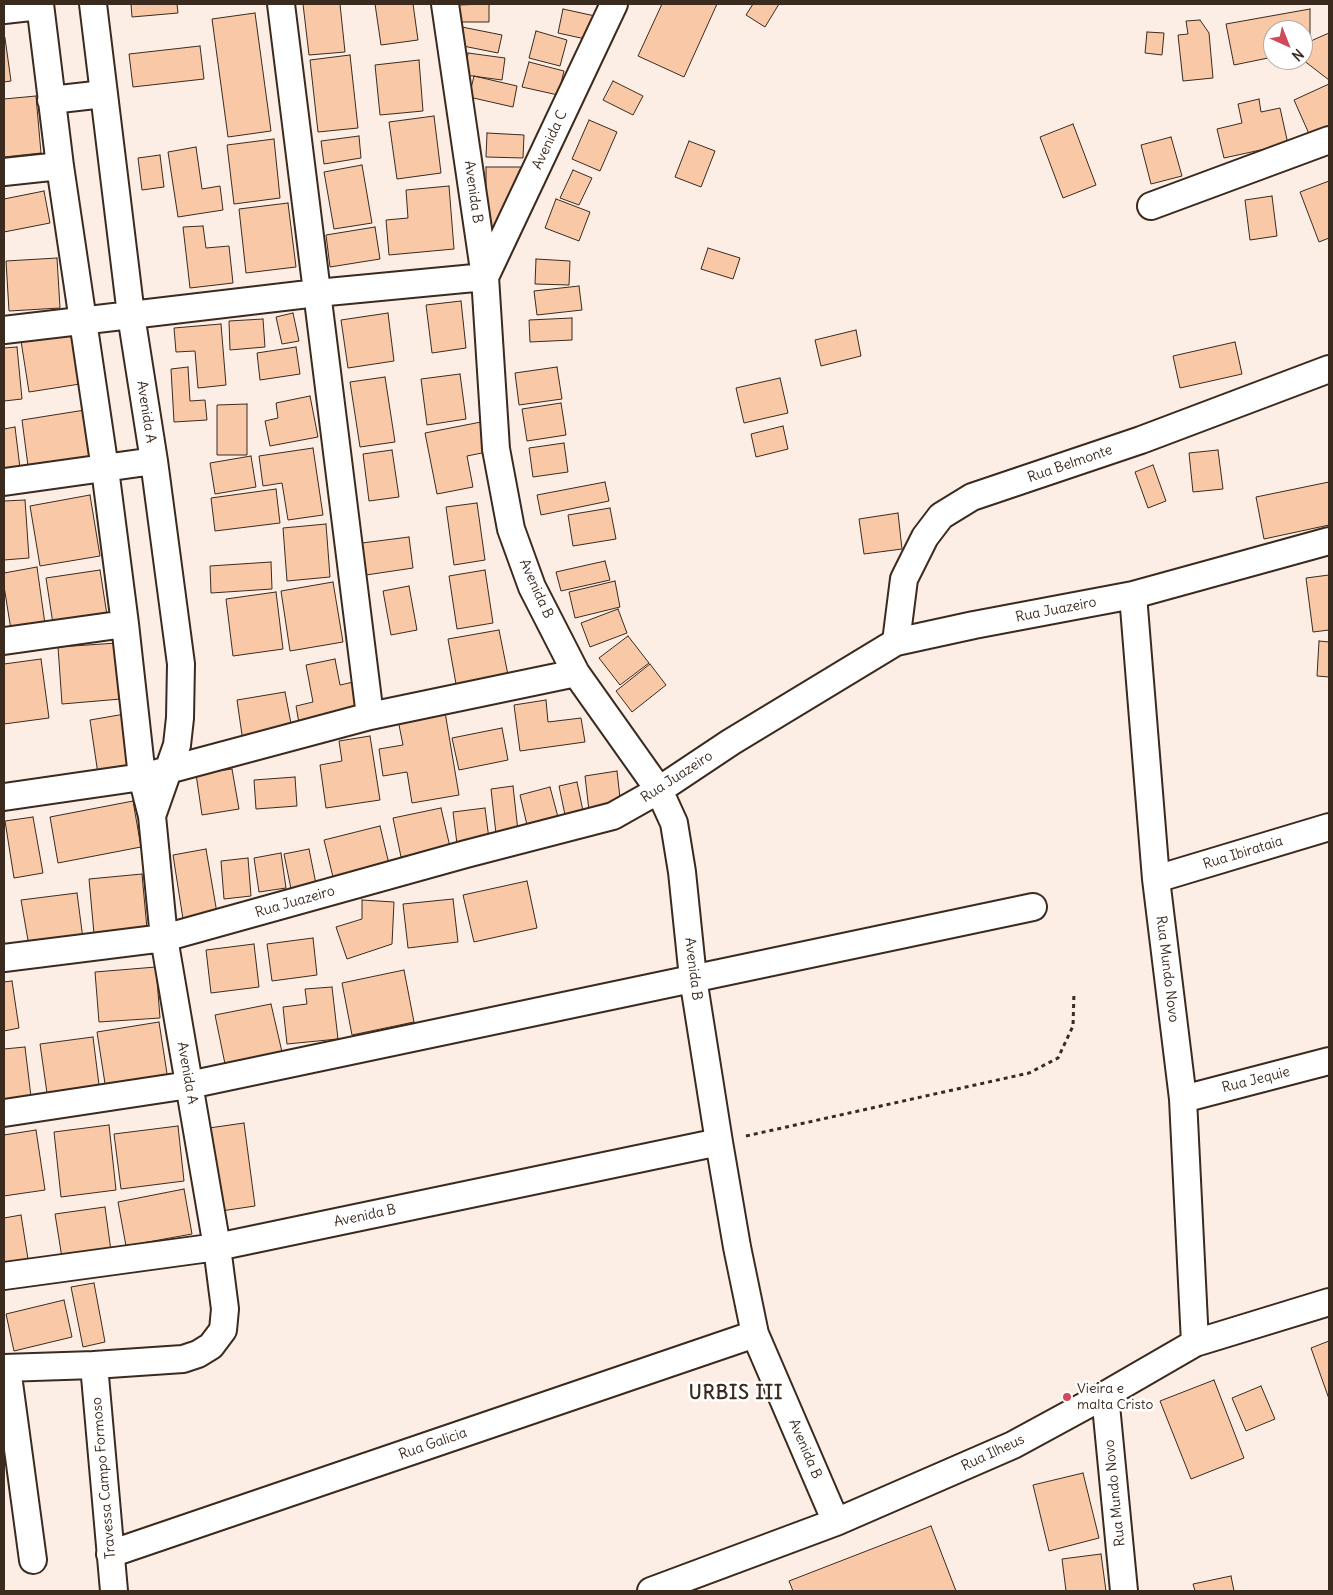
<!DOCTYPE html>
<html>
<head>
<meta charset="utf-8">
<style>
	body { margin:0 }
	#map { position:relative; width:1333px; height:1595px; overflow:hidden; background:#fdeee5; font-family:Delius,sans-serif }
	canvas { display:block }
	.frame { position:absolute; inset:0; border:5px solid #3b2a1e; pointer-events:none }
	.north { position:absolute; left:1263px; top:20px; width:50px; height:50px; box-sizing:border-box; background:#fff; border:1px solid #b1aaa5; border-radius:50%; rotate:136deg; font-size:14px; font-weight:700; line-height:20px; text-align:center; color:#3b2a1e }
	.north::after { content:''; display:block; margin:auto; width:18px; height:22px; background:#d1495b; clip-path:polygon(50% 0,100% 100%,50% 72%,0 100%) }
</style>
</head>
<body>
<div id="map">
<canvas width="1333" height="1595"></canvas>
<div class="frame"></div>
<div class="north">N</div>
</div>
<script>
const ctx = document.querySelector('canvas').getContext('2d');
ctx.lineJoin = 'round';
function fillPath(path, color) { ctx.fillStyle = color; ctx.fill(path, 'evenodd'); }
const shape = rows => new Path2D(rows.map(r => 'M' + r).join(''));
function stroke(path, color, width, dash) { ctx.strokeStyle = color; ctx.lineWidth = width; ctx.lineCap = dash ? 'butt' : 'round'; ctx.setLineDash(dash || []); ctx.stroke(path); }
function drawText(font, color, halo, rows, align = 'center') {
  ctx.font = font + ' Delius,sans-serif'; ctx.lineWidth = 5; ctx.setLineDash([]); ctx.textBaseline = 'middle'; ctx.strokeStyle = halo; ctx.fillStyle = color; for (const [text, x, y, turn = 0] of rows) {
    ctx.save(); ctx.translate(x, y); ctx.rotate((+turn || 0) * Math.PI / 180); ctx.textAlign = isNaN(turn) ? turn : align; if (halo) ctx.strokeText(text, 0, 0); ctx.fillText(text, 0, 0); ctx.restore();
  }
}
const building = shape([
	[131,4,177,4,178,13,132,17,131,4],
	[303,4,340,4,345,52,309,55,303,4],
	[375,4,413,4,418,40,381,45,375,4],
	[489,4,489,22,456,22,456,5,489,4],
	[662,4,717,4,684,77,638,56,662,4],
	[753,4,779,4,765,27,746,15,753,4],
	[563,9,595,16,590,40,558,33,563,9],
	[1310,9,1310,36,1303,43,1303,30,1273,30,1273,57,1234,65,1226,24,1310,9],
	[255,13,271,131,228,137,212,19,255,13],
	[1200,20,1209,33,1213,78,1183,81,1178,35,1188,34,1186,21,1200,20],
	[457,26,502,35,498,53,453,44,457,26],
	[536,31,567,40,560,66,529,58,536,31],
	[1147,32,1164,33,1162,55,1145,53,1147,32],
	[1329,33,1329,80,1303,60,1303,50,1313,40,1329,33],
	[5,38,11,81,4,82,4,39,5,38],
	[200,46,204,79,133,87,129,54,200,46],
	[468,53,505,58,502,80,465,75,468,53],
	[350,55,358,128,318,132,310,60,350,55],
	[419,60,423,111,380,115,375,65,419,60],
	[529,62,564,71,558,95,522,87,529,62],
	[474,76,517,86,513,107,469,97,474,76],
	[613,81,643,96,633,115,603,100,613,81],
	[1329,84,1329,128,1310,136,1294,100,1329,84],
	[36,96,41,153,4,157,4,99,36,96],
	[1259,99,1261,112,1280,108,1288,144,1224,158,1217,129,1242,123,1238,104,1259,99],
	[434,116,441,173,397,179,389,122,434,116],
	[589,120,617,132,600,171,572,159,589,120],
	[1073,124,1096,185,1063,198,1040,137,1073,124],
	[487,133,524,135,523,158,486,157,487,133],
	[359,136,361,158,324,164,321,141,359,136],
	[1171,137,1182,176,1151,184,1141,145,1171,137],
	[274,139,280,198,234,204,227,145,274,139],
	[689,141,715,151,701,187,675,177,689,141],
	[196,147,202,189,220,186,223,210,178,217,168,152,196,147],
	[160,155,164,187,142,190,138,158,160,155],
	[362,165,372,223,334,229,324,172,362,165],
	[486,167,527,167,500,227,486,227,486,167],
	[573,170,592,178,579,205,560,198,573,170],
	[1329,181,1329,238,1319,242,1300,192,1329,181],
	[449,186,454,249,389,255,386,220,408,218,406,190,449,186],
	[44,191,50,223,4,232,4,199,44,191],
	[1272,196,1277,236,1250,240,1245,200,1272,196],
	[556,199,590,212,579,241,545,228,556,199],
	[288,203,296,267,246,273,239,209,288,203],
	[203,226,206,248,229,246,233,283,190,288,183,227,203,226],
	[375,227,380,259,330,267,326,235,375,227],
	[708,248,740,258,733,279,701,269,708,248],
	[57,258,60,308,9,311,6,261,57,258],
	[536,259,570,261,569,285,535,284,536,259],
	[579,286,582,310,537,315,534,291,579,286],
	[461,301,466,348,432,353,426,305,461,301],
	[293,313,299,341,282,344,276,317,293,313],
	[388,313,394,361,348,368,341,320,388,313],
	[572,318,572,340,530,342,529,320,572,318],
	[263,319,265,347,230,350,229,321,263,319],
	[221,324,226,385,198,388,195,351,176,352,174,328,221,324],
	[856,330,861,356,821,366,815,340,856,330],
	[72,333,80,384,29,392,21,341,72,333],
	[1235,342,1242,374,1180,388,1173,356,1235,342],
	[17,347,22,399,4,401,4,348,17,347],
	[296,347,300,374,260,380,257,353,296,347],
	[188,367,190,401,205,400,207,420,174,422,171,369,188,367],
	[557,367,562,399,519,405,515,373,557,367],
	[460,374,466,419,427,425,421,379,460,374],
	[385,377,395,442,360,447,350,382,385,377],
	[780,378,788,413,744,423,736,388,780,378],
	[310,396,318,437,270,446,265,421,278,418,276,403,310,396],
	[561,403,566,435,527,441,522,409,561,403],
	[247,404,247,455,217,455,217,405,247,404],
	[85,410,92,456,28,466,22,420,85,410],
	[486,421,492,451,467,456,473,487,437,494,425,433,486,421],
	[783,426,788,449,756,457,751,434,783,426],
	[15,427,20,468,4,470,4,429,15,427],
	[564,443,568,472,533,477,529,448,564,443],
	[313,448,323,515,288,520,282,483,263,486,259,456,313,448],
	[392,450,399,497,369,501,363,454,392,450],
	[1218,450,1223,489,1193,492,1189,453,1218,450],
	[251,456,256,487,215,494,210,463,251,456],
	[1153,465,1166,501,1148,508,1135,472,1153,465],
	[605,482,609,501,541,515,537,495,605,482],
	[1329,482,1329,525,1264,539,1256,497,1329,482],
	[276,489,280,523,215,531,211,498,276,489],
	[90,495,100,556,40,566,30,506,90,495],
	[25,500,29,558,4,560,4,501,25,500],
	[477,503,485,560,454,565,446,507,477,503],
	[610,508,616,539,573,546,568,515,610,508],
	[898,513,902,549,864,554,859,519,898,513],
	[326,524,330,577,287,581,283,528,326,524],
	[409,537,413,568,366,575,362,543,409,537],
	[605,561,610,580,561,591,556,572,605,561],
	[271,562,272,589,211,593,210,566,271,562],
	[37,567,45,624,11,630,4,586,4,573,37,567],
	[100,570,107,615,53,624,46,578,100,570],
	[485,570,493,623,457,629,449,576,485,570],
	[1329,575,1329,630,1313,632,1306,578,1329,575],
	[615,581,620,607,575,618,569,592,615,581],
	[333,582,343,642,290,651,281,591,333,582],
	[409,586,417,630,391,635,383,591,409,586],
	[276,592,283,649,233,656,226,599,276,592],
	[618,609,627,633,590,647,581,623,618,609],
	[499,630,508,675,456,684,448,639,499,630],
	[628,636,649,663,620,685,599,658,628,636],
	[1319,641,1329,642,1329,677,1317,676,1319,641],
	[117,643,121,699,62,704,58,647,117,643],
	[41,659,49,718,4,724,4,664,41,659],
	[335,659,340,685,358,681,365,717,300,729,296,706,313,702,306,665,335,659],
	[650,664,666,685,632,712,616,691,650,664],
	[285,692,293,734,243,742,237,700,285,692],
	[546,700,548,722,581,718,585,742,520,751,514,705,546,700],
	[445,712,459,795,412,803,407,772,383,776,379,749,403,745,398,720,445,712],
	[125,714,133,769,98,774,90,720,125,714],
	[502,728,508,760,459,770,452,738,502,728],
	[370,736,380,800,326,808,320,765,342,761,339,741,370,736],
	[232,769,239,809,202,815,196,774,232,769],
	[617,771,621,807,589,811,585,776,617,771],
	[295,777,297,806,256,809,254,780,295,777],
	[577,782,583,811,565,815,559,786,577,782],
	[513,786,518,831,496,834,491,789,513,786],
	[550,787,558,817,527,825,520,795,550,787],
	[133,801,141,847,58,863,50,817,133,801],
	[441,808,450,847,401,857,393,818,441,808],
	[485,808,489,839,457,844,453,812,485,808],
	[33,817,43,873,14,878,5,821,33,817],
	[380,826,389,864,333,877,324,840,380,826],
	[206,849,217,913,183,919,173,855,206,849],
	[309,849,317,889,292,894,284,854,309,849],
	[281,853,286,888,259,892,254,858,281,853],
	[248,858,251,896,224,899,221,861,248,858],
	[142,874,147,929,94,934,89,879,142,874],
	[527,881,537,928,474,942,463,895,527,881],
	[77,893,83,939,29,946,21,900,77,893],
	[453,899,458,942,408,948,403,904,453,899],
	[362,900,394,902,392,944,347,959,336,927,362,919,362,900],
	[313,938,317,975,272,981,267,944,313,938],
	[254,944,259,987,211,993,206,950,254,944],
	[156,967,160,1018,99,1022,95,972,156,967],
	[404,970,414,1022,352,1035,342,983,404,970],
	[12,981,19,1028,4,1031,4,982,12,981],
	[332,987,338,1039,287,1044,283,1007,307,1004,305,989,332,987],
	[271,1004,282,1052,225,1064,215,1015,271,1004],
	[159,1022,168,1080,106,1090,97,1032,159,1022],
	[93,1037,100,1093,48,1100,40,1044,93,1037],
	[25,1047,32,1105,4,1108,4,1049,25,1047],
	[244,1123,255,1206,221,1211,209,1128,244,1123],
	[109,1125,116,1190,61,1197,54,1132,109,1125],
	[178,1126,184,1181,121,1189,114,1134,178,1126],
	[36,1130,45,1190,4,1196,4,1135,36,1130],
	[184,1189,192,1234,126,1246,118,1202,184,1189],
	[105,1207,111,1251,62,1258,55,1214,105,1207],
	[21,1215,28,1259,4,1262,4,1218,21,1215],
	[94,1283,105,1342,83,1347,71,1287,94,1283],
	[64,1300,72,1337,14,1351,6,1314,64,1300],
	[1329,1341,1329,1399,1311,1348,1329,1341],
	[1214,1380,1244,1458,1191,1479,1160,1401,1214,1380],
	[1261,1386,1275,1419,1246,1431,1232,1398,1261,1386],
	[1083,1473,1099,1538,1049,1551,1033,1485,1083,1473],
	[931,1526,956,1591,793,1591,789,1581,931,1526],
	[1101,1554,1106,1591,1066,1591,1062,1559,1101,1554],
	[1231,1576,1234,1591,1195,1591,1193,1584,1231,1576]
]);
fillPath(building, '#f8c8a7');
stroke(building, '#3b2a1e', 1);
const minor = shape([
	[93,4,131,315,154,461,181,664,180,718,177,745,152,816],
	[281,4,370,716],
	[445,4,485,277,496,449,511,529,532,587,576,673,659,790,674,823,682,872,693,978,719,1142,737,1247,755,1334,836,1522],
	[4,10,40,6],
	[51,100,104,94],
	[4,172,60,166],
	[1151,206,1329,140],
	[4,330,317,293,485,277,614,4],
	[4,482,154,461],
	[1133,595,1156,879,1183,1099,1195,1343],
	[4,641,125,624],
	[896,642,904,579,925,537,941,516,972,497,1141,440,1329,369],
	[4,797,142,777,370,716,576,673],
	[1156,879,1329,827],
	[4,958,164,938,466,854,613,816,659,790,731,742,896,642,974,625,1133,595,1329,541],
	[1183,1099,1329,1061],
	[4,1113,189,1085,1033,907],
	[4,1276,217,1247,719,1142],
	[94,1365,114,1591],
	[4,1368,94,1365,183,1359,198,1354,211,1346,223,1330,225,1309,217,1247,164,938,152,816,142,777,125,624,105,469,60,166,40,4],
	[7,1368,33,1560],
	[1105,1395,1124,1591],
	[110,1554,755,1334],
	[651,1591,836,1522,1013,1445,1105,1395,1195,1343,1329,1302]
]);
stroke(minor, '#3b2a1e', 30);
stroke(shape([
	[746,1136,1029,1073,1058,1058,1073,1026,1074,992]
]), '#3b2a1e', 3, [4, 4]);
stroke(minor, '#fff', 26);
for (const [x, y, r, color] of [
	[1067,1397,5,"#d1495b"]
]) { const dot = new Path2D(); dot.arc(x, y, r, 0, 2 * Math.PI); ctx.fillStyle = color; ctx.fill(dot); stroke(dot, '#fff', 2); }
drawText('14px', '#3b2a1e', '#fff', [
	["Avenida C",550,140,-65],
	["Avenida B",473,192,82],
	["Avenida A",146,412,81],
	["Rua Belmonte",1070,464,-19],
	["Avenida B",536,589,66],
	["Rua Juazeiro",1056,610,-11],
	["Rua Juazeiro",677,777,-33],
	["Rua Ibirataia",1243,853,-17],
	["Rua Juazeiro",295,902,-16],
	["Avenida B",693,969,83],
	["Rua Mundo Novo",1167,969,83],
	["Avenida A",187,1073,80],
	["Rua Jequie",1256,1080,-14],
	["Avenida B",365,1216,-12],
	["Rua Galicia",433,1444,-19],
	["Avenida B",805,1449,67],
	["Rua Ilheus",993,1453,-25],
	["Travessa Campo Formoso",104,1478,-95],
	["Rua Mundo Novo",1115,1493,-96]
]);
drawText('14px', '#3b2a1e', '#fff', [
	["Vieira e",1077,1389],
	["malta Cristo",1077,1405]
], 'left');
ctx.letterSpacing = '1px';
drawText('bold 19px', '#3b2a1e', '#fff', [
	["URBIS III",736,1394]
]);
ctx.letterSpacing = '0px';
</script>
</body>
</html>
